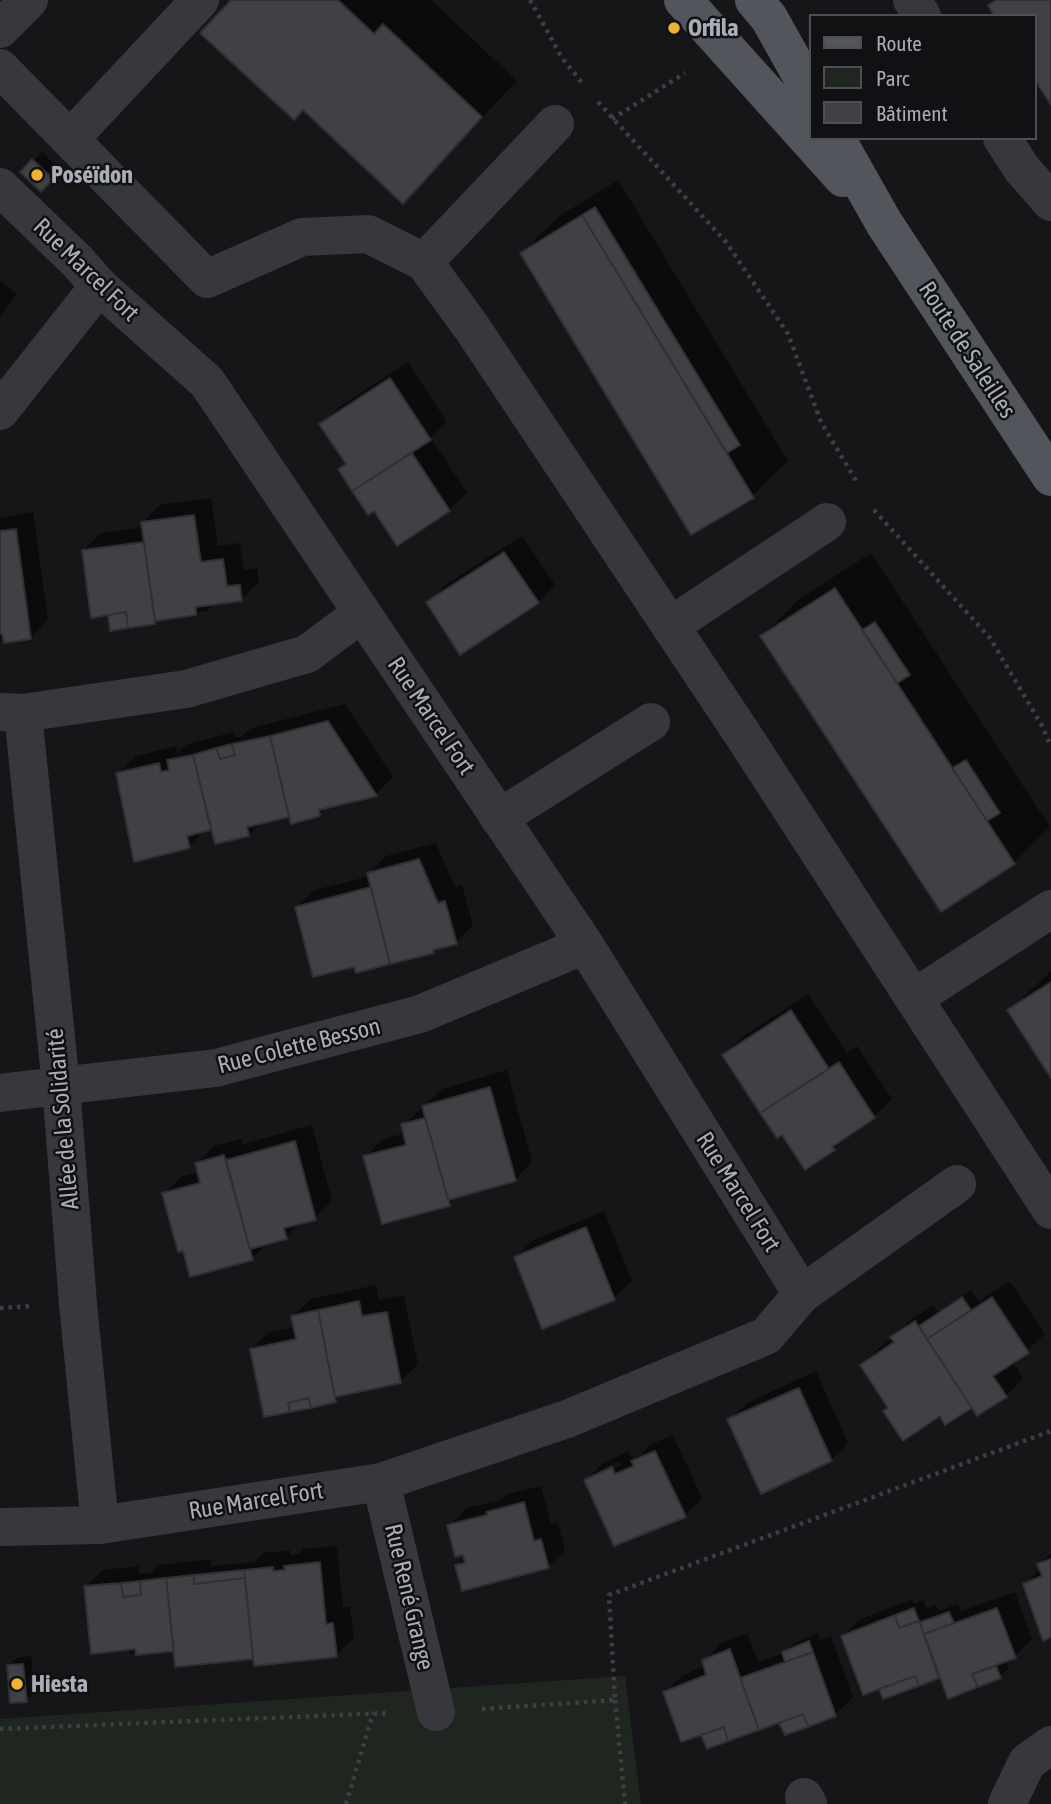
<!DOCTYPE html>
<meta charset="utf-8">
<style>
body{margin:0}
#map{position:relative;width:1051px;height:1804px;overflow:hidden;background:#161618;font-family:"Asap Condensed",sans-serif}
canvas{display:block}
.legend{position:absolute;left:809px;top:14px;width:228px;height:126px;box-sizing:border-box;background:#111113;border:2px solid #4d4f55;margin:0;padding:9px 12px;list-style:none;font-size:21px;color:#a8adb8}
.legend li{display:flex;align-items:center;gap:14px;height:35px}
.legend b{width:35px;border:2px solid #4d4f55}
</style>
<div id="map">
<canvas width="1051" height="1804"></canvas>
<ul class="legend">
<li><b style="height:9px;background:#53555c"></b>Route</li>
<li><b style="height:19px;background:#1e261f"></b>Parc</li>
<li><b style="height:19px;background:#404145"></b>Bâtiment</li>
</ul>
</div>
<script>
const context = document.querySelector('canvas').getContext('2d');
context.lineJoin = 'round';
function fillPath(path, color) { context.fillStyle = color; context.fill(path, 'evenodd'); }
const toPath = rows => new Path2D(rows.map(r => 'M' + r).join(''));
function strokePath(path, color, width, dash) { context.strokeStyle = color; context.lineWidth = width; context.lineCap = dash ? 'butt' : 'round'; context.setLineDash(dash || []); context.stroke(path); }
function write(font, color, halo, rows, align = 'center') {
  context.font = font + ' "Asap Condensed",sans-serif'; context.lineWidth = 5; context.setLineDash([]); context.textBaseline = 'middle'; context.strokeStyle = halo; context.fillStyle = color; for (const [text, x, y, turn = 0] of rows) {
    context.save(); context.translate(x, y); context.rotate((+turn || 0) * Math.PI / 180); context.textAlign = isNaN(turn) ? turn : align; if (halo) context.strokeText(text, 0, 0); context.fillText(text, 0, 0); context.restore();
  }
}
fillPath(toPath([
 [625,1676,641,1804,0,1804,0,1719]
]), '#1e261f');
fillPath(toPath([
 [233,0,431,0,517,81,402,201,303,109],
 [42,152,60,169,41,189,23,172],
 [618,180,788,461,752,496,522,253,558,217],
 [0,281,17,294,0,317],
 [408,362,447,422,431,438,467,493,449,510,397,544,374,508,368,512,340,469,347,462,322,424,339,407],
 [211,498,218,546,240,543,244,570,257,568,259,582,242,599,215,603,207,611,159,618,154,623,110,616,84,550,101,533,144,527,143,522,160,505],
 [33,512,48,620,30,638,6,639,0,642,0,518],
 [522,536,555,585,538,602,428,603,445,585],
 [871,553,1050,827,1014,863,762,636,798,600],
 [345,704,393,777,376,794,328,806,319,815,290,815,262,822,249,835,212,828,206,829,189,846,118,773,136,756,176,746,177,753,187,744,234,732,235,738,242,736,251,728],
 [436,843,455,887,462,885,473,925,456,943,438,947,433,952,356,965,297,907,314,890,370,876,369,873,386,856],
 [1051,971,1051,1074,1009,1011],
 [808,994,847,1053,857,1046,892,1099,874,1117,850,1133,834,1149,724,1055,741,1038],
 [507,1070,532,1162,515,1180,458,1195,449,1204,365,1157,382,1140,405,1133,403,1125,442,1089],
 [312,1125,332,1201,315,1218,301,1222,286,1237,269,1242,252,1258,164,1194,181,1177,199,1172,197,1163,214,1146,242,1139,243,1144],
 [604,1211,632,1281,614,1298,516,1257,533,1240],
 [1010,1281,1045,1334,1027,1351,1012,1361,1023,1378,1006,1396,978,1414,973,1406,940,1414,889,1407,862,1365,879,1348,893,1338,910,1320,933,1305,938,1312,971,1290,979,1301],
 [376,1285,379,1300,404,1295,418,1364,400,1382,342,1394,335,1401,251,1349,269,1332,295,1327,293,1316,311,1299],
 [816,1371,848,1443,831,1460,729,1420,747,1403],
 [673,1435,702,1498,685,1516,586,1480,603,1463,629,1451,632,1458,641,1455,651,1444],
 [619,1462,621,1465,604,1472,604,1468],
 [541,1486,551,1524,558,1523,565,1550,548,1567,457,1565,465,1557,449,1526,466,1508,501,1500,505,1495],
 [337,1546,343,1607,350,1607,354,1638,336,1655,255,1657,177,1665,175,1649,129,1654,132,1648,85,1587,103,1570,138,1566,139,1574,150,1573,159,1565,211,1559,211,1566,255,1562,263,1553,290,1550,290,1555,298,1554,303,1549],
 [1051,1553,1051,1636,1025,1584,1041,1568,1039,1564],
 [1015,1592,1032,1639,1015,1656,1005,1660,1009,1668,1000,1677,940,1675,884,1697,843,1636,860,1619,913,1599,914,1604,923,1600,926,1608,936,1605,939,1611,958,1604,961,1611],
 [747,1633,758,1662,784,1653,793,1644,817,1633,820,1640,831,1636,853,1697,835,1715,782,1723,786,1718,703,1735,665,1693,683,1675,706,1666,704,1661,721,1643],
 [31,1656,35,1692,26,1700,8,1666,17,1658]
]), '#0007');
const building = toPath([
 [231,0,338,0,374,34,383,24,482,117,403,204,303,110,294,120,200,33,231,0],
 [996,0,1051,0,1051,105,1035,80,1035,16,994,16,988,5,996,0],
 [32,159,53,179,41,192,20,172,32,159],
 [595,207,740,445,727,453,582,215,595,207],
 [582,215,754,498,691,535,520,253,582,215],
 [390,378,431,440,352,491,338,469,346,464,319,424,390,378],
 [412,453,450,511,397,546,374,511,368,515,352,491,412,453],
 [194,515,201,562,223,559,227,586,240,585,242,601,196,607,196,615,155,621,141,522,194,515],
 [16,529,31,639,4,643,2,634,0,634,0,531,16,529],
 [144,542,155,624,128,628,126,612,91,618,82,550,144,542],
 [504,552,539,603,460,655,426,602,504,552],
 [835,588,1015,864,941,912,760,636,835,588],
 [126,612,128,628,110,631,108,615,126,612],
 [875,622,910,675,897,683,862,630,875,622],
 [328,721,377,796,319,810,320,816,291,824,270,736,328,721],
 [270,736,289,817,247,827,249,836,215,844,193,755,216,748,220,759,235,755,232,744,270,736],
 [232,744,235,755,220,759,216,748,232,744],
 [193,755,211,830,187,836,190,848,134,862,116,773,159,763,161,772,169,770,167,760,193,755],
 [966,760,1000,813,987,821,952,768,966,760],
 [419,859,438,903,445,901,457,944,433,950,434,953,390,964,367,873,419,859],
 [371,887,390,964,356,973,354,967,313,977,295,907,371,887],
 [1051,982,1051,1078,1007,1010,1051,982],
 [791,1010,829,1069,760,1113,722,1055,791,1010],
 [839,1062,875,1118,832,1147,835,1150,805,1170,782,1135,777,1138,760,1113,839,1062],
 [490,1087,516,1181,448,1200,422,1106,490,1087],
 [425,1118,450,1206,382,1224,363,1156,406,1145,401,1124,425,1118],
 [295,1141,316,1220,284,1228,287,1239,250,1249,226,1160,295,1141],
 [224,1155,253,1260,190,1277,183,1251,178,1252,162,1193,200,1183,195,1163,224,1155],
 [586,1227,615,1300,542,1329,514,1257,586,1227],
 [962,1297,971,1310,927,1339,919,1326,962,1297],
 [992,1297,1029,1353,993,1376,1007,1397,977,1416,927,1339,992,1297],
 [359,1301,362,1316,387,1312,401,1383,335,1397,318,1310,359,1301],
 [318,1310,336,1402,311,1408,309,1398,288,1403,290,1412,264,1417,250,1349,296,1339,291,1316,318,1310],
 [915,1321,972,1408,945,1425,940,1416,903,1441,883,1411,888,1408,860,1365,894,1342,890,1337,915,1321],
 [799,1388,832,1461,761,1494,727,1419,799,1388],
 [309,1398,311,1408,290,1412,288,1403,309,1398],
 [655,1451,686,1517,614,1546,584,1480,612,1467,615,1474,634,1466,631,1461,655,1451],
 [524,1502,534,1541,541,1539,549,1568,462,1591,455,1565,465,1563,463,1555,455,1557,447,1525,487,1515,486,1512,524,1502],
 [1051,1559,1051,1637,1043,1641,1023,1584,1042,1576,1037,1564,1051,1559],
 [320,1562,326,1624,333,1623,337,1657,254,1666,244,1570,273,1567,273,1571,285,1570,284,1566,320,1562],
 [244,1570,245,1578,194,1584,194,1575,244,1570],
 [194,1575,194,1584,245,1578,253,1659,175,1667,166,1578,194,1575],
 [166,1578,174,1651,136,1655,135,1649,91,1654,84,1586,121,1583,123,1597,141,1595,140,1581,166,1578],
 [140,1581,141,1595,123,1597,121,1583,140,1581],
 [914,1608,919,1621,899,1628,895,1615,914,1608],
 [997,1608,1016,1658,972,1674,978,1687,948,1699,924,1634,997,1608],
 [949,1612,954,1623,924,1634,920,1622,949,1612],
 [895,1615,899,1628,919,1621,939,1678,919,1686,915,1676,863,1695,841,1636,895,1615],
 [809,1641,813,1652,785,1662,782,1652,809,1641],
 [730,1649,759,1730,728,1741,724,1727,681,1742,663,1692,706,1675,702,1660,730,1649],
 [813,1652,836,1716,808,1727,803,1714,759,1730,740,1678,813,1652],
 [23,1664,27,1702,10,1703,7,1665,23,1664],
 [996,1666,1001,1678,978,1687,972,1674,996,1666],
 [915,1676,919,1686,883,1699,879,1689,915,1676],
 [803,1714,808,1727,785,1735,779,1723,803,1714],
 [724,1727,728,1741,707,1749,701,1735,724,1727]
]);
fillPath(building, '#404145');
strokePath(building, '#303034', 2);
strokePath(toPath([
 [530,0,562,58,584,85],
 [598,102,726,242,788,334,821,422,858,484],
 [612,119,685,73],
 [874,510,990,638,1041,724,1051,746],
 [0,1308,31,1306],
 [615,1700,625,1804],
 [482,1709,615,1700,609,1595,1051,1431],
 [0,1729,389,1713],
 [346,1804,373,1713]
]), '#3d3f44', 4.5, [3.5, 5]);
strokePath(toPath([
 [912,0,922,16],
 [0,29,29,0],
 [0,68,207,279,302,237,368,234,424,262,472,328,743,735,1051,1210],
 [1002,138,1022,169,1051,202],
 [70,139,200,0],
 [0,187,77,261,99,286,207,382,585,945,802,1294],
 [424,262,555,124],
 [0,411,99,286],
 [670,626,827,522],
 [0,712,23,713,186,689,307,654,362,613],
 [23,713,61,1086,78,1304,100,1525],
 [499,818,651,722],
 [914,998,1051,909],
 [0,1093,216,1068,420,1014,585,945],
 [381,1482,436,1712],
 [0,1527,100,1525,381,1482,567,1419,766,1336,802,1294,957,1184],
 [804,1797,808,1804],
 [1007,1804,1027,1762,1051,1745]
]), '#37383d', 38);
strokePath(toPath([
 [683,0,843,178],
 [754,0,769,18,811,93],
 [836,138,884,223,1051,477]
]), '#53555c', 38);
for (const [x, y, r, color] of [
 [674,28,7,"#f2b134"],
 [37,175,7,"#f2b134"],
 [17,1684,7,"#f2b134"]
]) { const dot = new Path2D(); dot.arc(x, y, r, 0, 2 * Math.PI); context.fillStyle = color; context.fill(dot); strokePath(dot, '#111113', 2.5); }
write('bold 24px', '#a8adb8', '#111113', [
 ["Orfila",688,28],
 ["Poséïdon",51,175],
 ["Hiesta",31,1684]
], 'left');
write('24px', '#a8adb8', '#111113', [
 ["Rue Marcel Fort",86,270,44],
 ["Route de Saleilles",967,350,57],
 ["Rue Marcel Fort",431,716,56],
 ["Rue Colette Besson",299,1046,-14],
 ["Allée de la Solidarité",63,1119,-95],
 ["Rue Marcel Fort",738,1192,58],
 ["Rue Marcel Fort",256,1501,-9],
 ["Rue René Grange",409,1597,77]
]);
</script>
